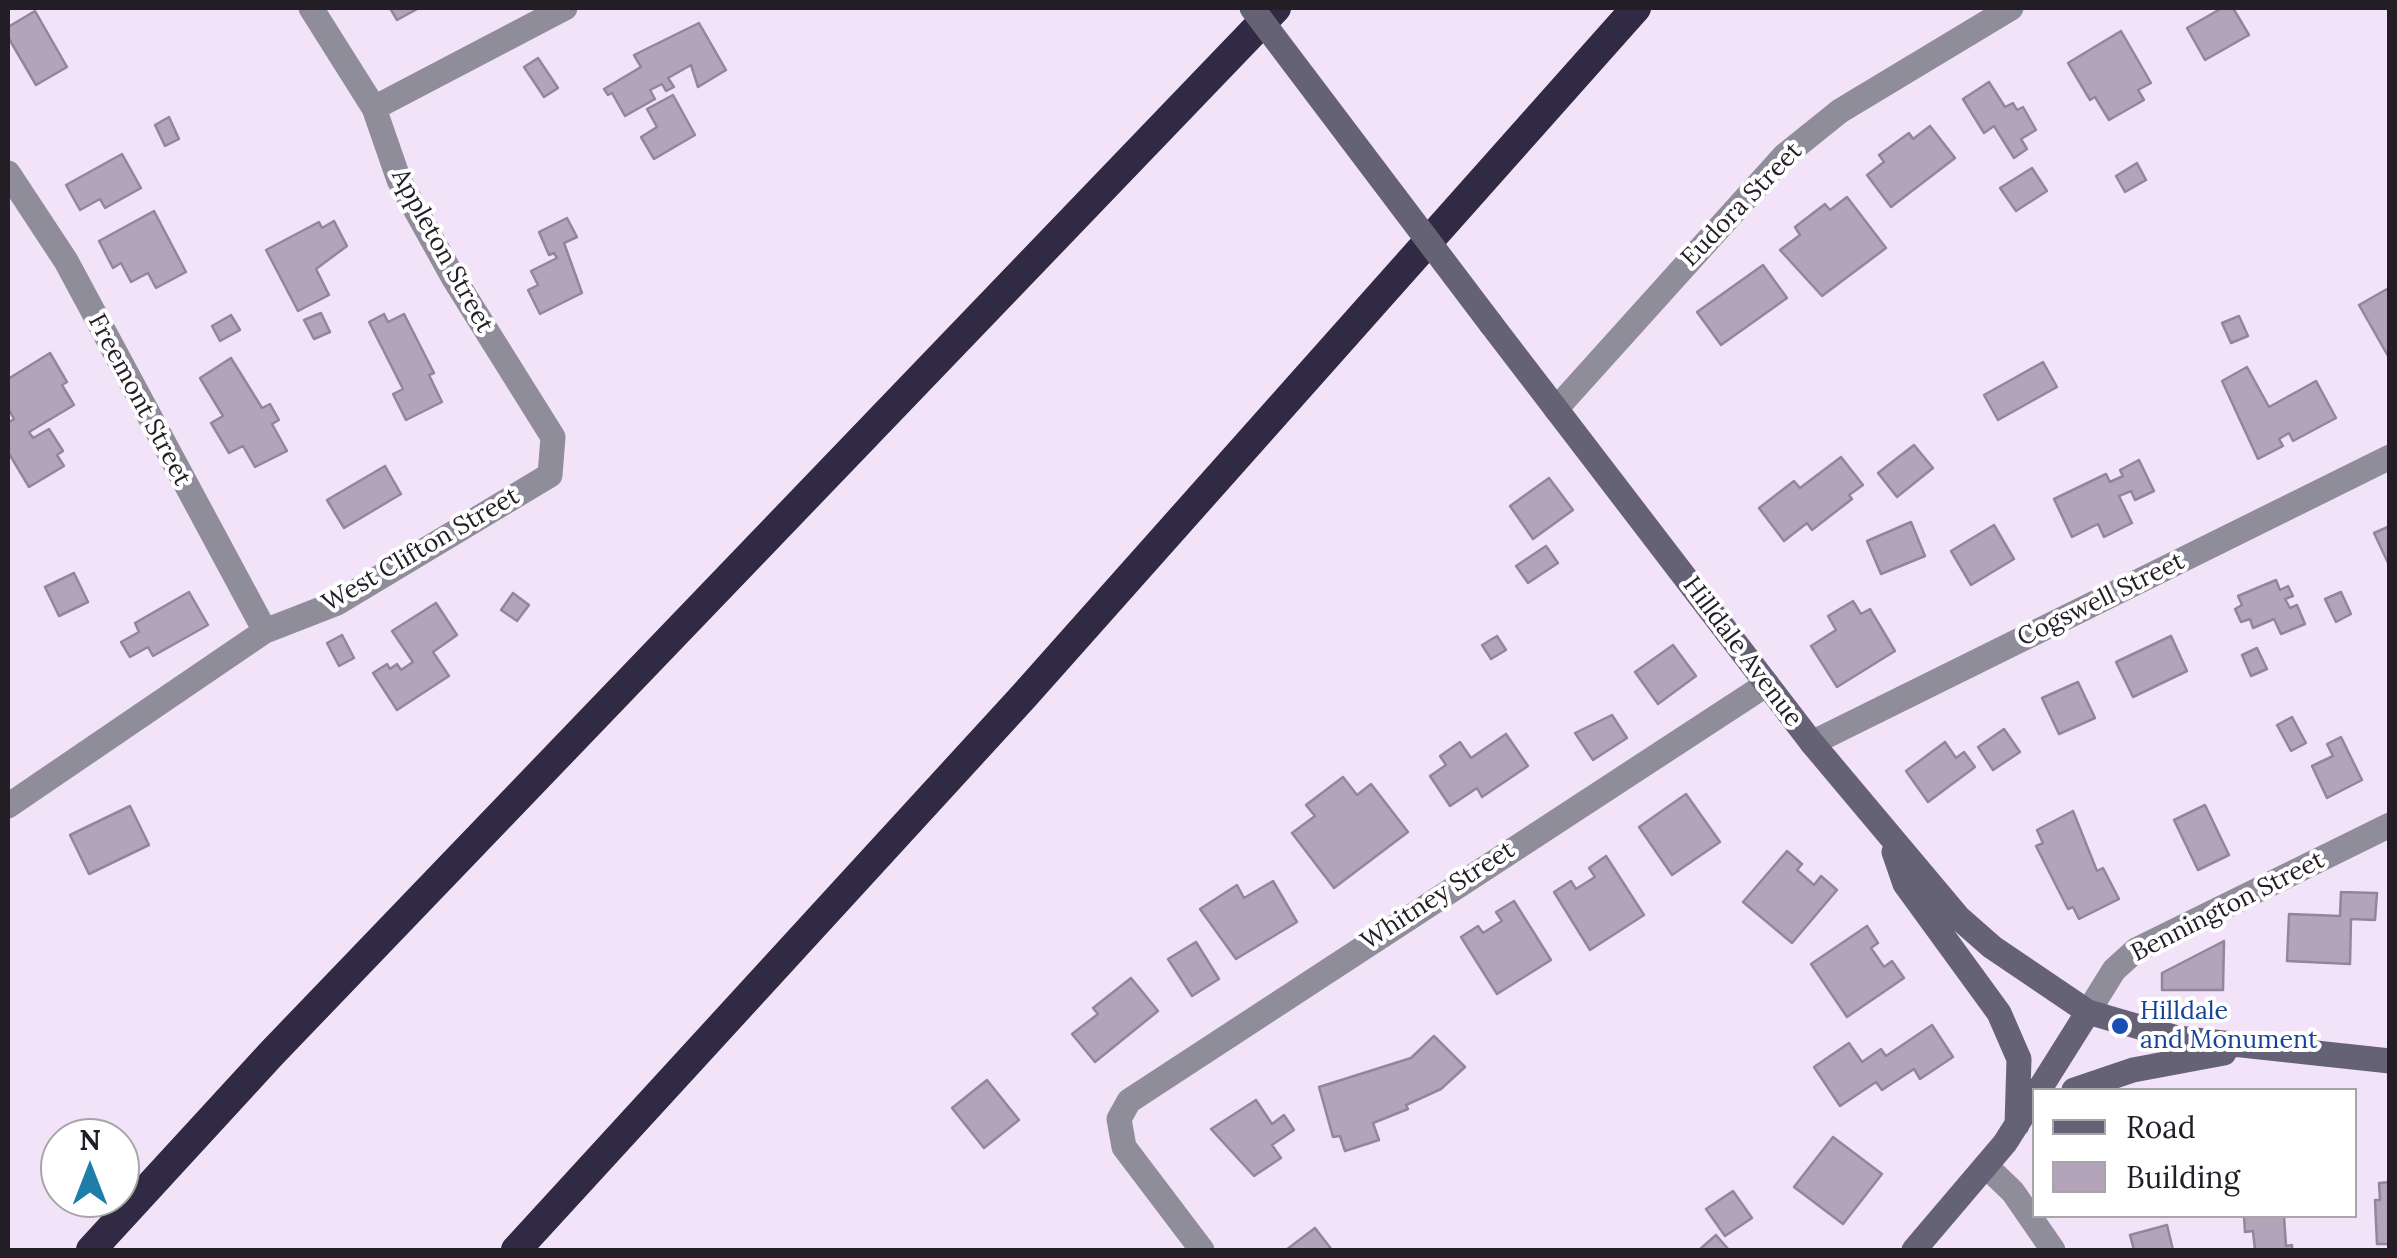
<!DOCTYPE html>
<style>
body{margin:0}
#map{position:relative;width:2397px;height:1258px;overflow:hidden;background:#f3e3f9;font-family:Lora,serif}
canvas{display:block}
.frame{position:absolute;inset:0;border:10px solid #231e26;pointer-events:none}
.legend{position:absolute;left:2032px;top:1088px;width:325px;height:130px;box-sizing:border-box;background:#fff;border:2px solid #a7a5a8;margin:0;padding:12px 18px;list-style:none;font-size:30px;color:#231e26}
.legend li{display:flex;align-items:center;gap:20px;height:50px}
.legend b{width:50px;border:2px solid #a7a5a8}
.north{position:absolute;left:40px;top:1118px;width:100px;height:100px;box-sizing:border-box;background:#fff;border:2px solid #a7a5a8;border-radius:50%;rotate:0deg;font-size:28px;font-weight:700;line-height:40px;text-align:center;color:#231e26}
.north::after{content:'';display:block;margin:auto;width:35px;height:45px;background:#1e7eaa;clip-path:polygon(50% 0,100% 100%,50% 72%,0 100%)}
</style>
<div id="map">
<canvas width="2397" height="1258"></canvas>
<div class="frame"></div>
<ul class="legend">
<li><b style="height:12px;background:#656275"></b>Road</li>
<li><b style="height:28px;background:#b4a4b9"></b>Building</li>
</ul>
<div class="north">N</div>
</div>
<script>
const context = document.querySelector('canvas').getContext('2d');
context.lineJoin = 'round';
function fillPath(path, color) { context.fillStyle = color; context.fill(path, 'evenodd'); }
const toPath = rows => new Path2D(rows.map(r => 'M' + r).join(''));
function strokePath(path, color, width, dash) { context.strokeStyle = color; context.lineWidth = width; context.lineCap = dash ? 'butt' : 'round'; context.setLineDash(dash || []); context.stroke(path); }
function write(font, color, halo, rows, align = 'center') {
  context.font = font + ' Lora,serif'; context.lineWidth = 8; context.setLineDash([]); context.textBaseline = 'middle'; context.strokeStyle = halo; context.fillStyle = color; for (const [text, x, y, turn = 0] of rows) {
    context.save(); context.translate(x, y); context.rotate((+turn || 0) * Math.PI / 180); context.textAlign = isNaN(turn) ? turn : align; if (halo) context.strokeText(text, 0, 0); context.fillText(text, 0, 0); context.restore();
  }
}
const building = toPath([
 [390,8,419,8,397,20,390,8],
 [2222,8,2233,8,2249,35,2205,60,2187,28,2222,8],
 [35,11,67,67,36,85,8,37,8,27,35,11],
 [699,23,726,70,698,87,691,65,668,78,674,87,666,91,662,84,650,90,655,99,625,116,612,93,608,95,604,89,641,67,634,55,699,23],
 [2121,31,2151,83,2138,90,2144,100,2109,120,2095,97,2090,100,2068,63,2121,31],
 [538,58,558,88,544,97,524,67,538,58],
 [1989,82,2005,107,2013,103,2017,110,2023,107,2036,130,2021,139,2027,149,2014,158,1994,126,1984,133,1963,99,1989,82],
 [673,95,695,135,654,159,641,137,657,127,647,109,673,95],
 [169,117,179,139,165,146,155,125,169,117],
 [1930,126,1955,158,1891,207,1867,175,1884,162,1879,155,1909,133,1913,139,1930,126],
 [122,154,141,188,105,208,100,199,80,210,66,185,122,154],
 [2137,163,2146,180,2125,192,2116,176,2137,163],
 [2032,168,2047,191,2016,211,2000,188,2032,168],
 [1847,197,1886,248,1822,296,1780,250,1800,235,1795,227,1825,204,1830,210,1847,197],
 [154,211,186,272,156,288,148,273,131,282,121,263,113,268,99,241,154,211],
 [567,218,577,237,564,243,582,293,540,314,528,290,538,285,531,271,557,258,554,253,549,255,539,232,567,218],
 [334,221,347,246,316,269,329,295,298,311,266,250,319,222,322,228,334,221],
 [1763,265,1787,298,1721,345,1697,312,1763,265],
 [2387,289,2390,294,2388,356,2359,305,2387,289],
 [321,313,330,332,314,339,304,320,321,313],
 [384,314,388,322,404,314,434,373,429,375,442,402,406,420,393,394,403,389,369,322,384,314],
 [231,315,240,330,220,341,212,326,231,315],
 [2239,316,2248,336,2231,343,2222,323,2239,316],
 [50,353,67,382,62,385,74,405,29,432,33,438,49,429,63,451,57,455,64,466,29,487,8,452,8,423,14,419,8,408,8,379,50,353],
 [231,358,262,408,270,404,279,420,272,424,287,451,255,467,243,446,229,453,211,423,223,416,200,378,231,358],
 [2043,362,2057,387,1998,420,1984,395,2043,362],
 [2247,367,2269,407,2316,381,2336,418,2293,441,2289,433,2279,439,2283,446,2258,459,2222,381,2247,367],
 [1914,445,1933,468,1897,497,1878,473,1914,445],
 [1841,457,1863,485,1849,495,1852,499,1812,530,1807,523,1784,541,1759,508,1794,481,1800,488,1841,457],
 [2139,460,2154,491,2135,500,2131,491,2119,496,2132,523,2104,537,2098,524,2072,537,2054,499,2106,474,2110,482,2123,476,2120,470,2139,460],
 [385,466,401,494,344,528,327,500,385,466],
 [1549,478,1573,510,1533,539,1510,506,1549,478],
 [1911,522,1925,556,1881,574,1867,541,1911,522],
 [1994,525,2014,559,1971,585,1951,551,1994,525],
 [2390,526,2390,567,2374,533,2390,526],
 [1546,546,1558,563,1528,583,1516,566,1546,546],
 [74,573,88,602,59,616,45,587,74,573],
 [2276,580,2280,590,2288,586,2293,596,2285,599,2290,608,2297,605,2305,624,2281,634,2274,619,2253,628,2250,619,2241,622,2235,609,2242,605,2238,596,2276,580],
 [189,592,208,625,153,656,148,647,130,657,121,642,139,632,135,623,189,592],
 [2341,592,2351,614,2336,622,2325,599,2341,592],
 [513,593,529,605,517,621,501,610,513,593],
 [1853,601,1861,614,1870,609,1895,651,1837,687,1811,646,1836,630,1828,616,1853,601],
 [436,603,457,635,433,652,449,676,397,710,373,673,387,664,390,669,397,664,401,670,413,662,392,631,436,603],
 [342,635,354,658,339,666,327,643,342,635],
 [1497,636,1506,650,1491,659,1482,645,1497,636],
 [2171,636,2187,671,2133,697,2116,662,2171,636],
 [1673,645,1696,676,1658,704,1635,672,1673,645],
 [2257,648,2267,669,2251,676,2242,655,2257,648],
 [2078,682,2095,718,2059,734,2042,698,2078,682],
 [1612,715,1627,738,1593,760,1575,733,1612,715],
 [2292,717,2306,743,2291,751,2277,725,2292,717],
 [2004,729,2020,752,1993,770,1978,747,2004,729],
 [1506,734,1528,766,1482,797,1477,788,1450,806,1430,776,1446,765,1440,756,1460,742,1471,758,1506,734],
 [2341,737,2362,780,2327,798,2312,766,2333,756,2327,744,2341,737],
 [1945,742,1956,758,1964,752,1975,767,1928,802,1906,771,1945,742],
 [1343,777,1357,795,1371,784,1408,832,1334,888,1292,833,1315,816,1306,805,1343,777],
 [1686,794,1720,842,1672,875,1639,827,1686,794],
 [2205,805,2229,855,2198,870,2174,820,2205,805],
 [130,806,149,845,89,874,70,835,130,806],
 [2073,811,2097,871,2103,868,2119,899,2079,919,2073,907,2068,909,2036,846,2043,843,2037,830,2073,811],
 [1787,851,1802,864,1797,870,1814,885,1821,876,1837,890,1792,943,1743,902,1787,851],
 [1606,856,1644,915,1590,950,1554,892,1571,881,1576,889,1595,877,1589,868,1606,856],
 [1273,881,1297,922,1236,959,1200,909,1237,885,1244,898,1273,881],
 [2341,892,2377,893,2375,920,2351,919,2350,964,2287,961,2289,914,2340,916,2341,892],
 [1514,901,1551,960,1497,994,1461,937,1478,926,1483,933,1502,921,1496,912,1514,901],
 [1867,926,1878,943,1871,948,1884,967,1892,961,1904,978,1847,1017,1811,964,1867,926],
 [2224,941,2223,990,2162,990,2162,973,2224,941],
 [1196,942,1219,979,1192,996,1168,959,1196,942],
 [1131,978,1158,1011,1095,1062,1072,1034,1098,1014,1093,1008,1131,978],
 [1932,1025,1953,1057,1920,1079,1914,1069,1882,1090,1876,1082,1840,1106,1814,1067,1849,1043,1862,1062,1881,1049,1886,1056,1932,1025],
 [1434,1036,1465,1067,1441,1089,1406,1105,1408,1109,1373,1123,1379,1140,1345,1151,1340,1136,1333,1137,1319,1087,1411,1058,1434,1036],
 [987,1080,1019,1120,984,1148,952,1108,987,1080],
 [1256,1100,1272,1124,1284,1115,1294,1130,1272,1145,1281,1158,1254,1176,1211,1129,1256,1100],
 [1833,1137,1882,1174,1843,1224,1794,1187,1833,1137],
 [2390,1182,2390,1244,2377,1244,2375,1200,2380,1200,2379,1183,2390,1182],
 [1733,1191,1752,1218,1725,1236,1706,1209,1733,1191],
 [2244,1216,2284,1216,2286,1246,2292,1245,2292,1250,2255,1250,2253,1231,2245,1232,2244,1216],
 [2167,1225,2173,1250,2134,1250,2130,1235,2167,1225],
 [1315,1228,1332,1250,1286,1250,1315,1228],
 [1716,1235,1729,1250,1699,1250,1716,1235]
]);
fillPath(building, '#b4a4b9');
strokePath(building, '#94869a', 2.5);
strokePath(toPath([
 [374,108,565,8],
 [8,173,66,261,265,631],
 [1556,409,1784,156,1840,111,2011,8],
 [1812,743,2390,457],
 [8,806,265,631,337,603,550,475,553,437,453,277,399,180,374,108,311,8],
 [2088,1012,2114,970,2136,950,2390,825],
 [1986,1166,2013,1192,2053,1250],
 [1202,1250,1124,1147,1119,1119,1129,1101,1767,684]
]), '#908d9b', 25);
strokePath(toPath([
 [1491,324,1812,743,1959,918,1992,947,2088,1012,2177,1038,2390,1061],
 [1894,852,1905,884,1999,1013,2019,1059,2017,1125],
 [2039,1090,2088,1012],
 [2074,1090,2133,1070,2224,1053],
 [1914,1250,2005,1143,2026,1110]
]), '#656275', 25);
strokePath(toPath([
 [91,1250,272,1053,1276,8],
 [516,1250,1023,697,1636,8]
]), '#302a44', 30);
strokePath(toPath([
 [1252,8,1491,324]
]), '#656275', 25);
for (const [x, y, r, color] of [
 [2120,1026,10,"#1a4fb4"]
]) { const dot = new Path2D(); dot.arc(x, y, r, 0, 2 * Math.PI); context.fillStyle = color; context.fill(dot); strokePath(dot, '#fff', 4); }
write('25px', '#231e26', '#fff', [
 ["Eudora Street",1742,205,-46],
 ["Appleton Street",442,251,61],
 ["Freemont Street",139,400,62],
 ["West Clifton Street",421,550,-30],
 ["Cogswell Street",2101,600,-26],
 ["Hilldale Avenue",1742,652,53],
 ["Whitney Street",1438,896,-33],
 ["Bennington Street",2228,907,-27]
]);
write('25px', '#164399', '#fff', [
 ["Hilldale",2140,1012],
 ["and Monument",2140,1041]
], 'left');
</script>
